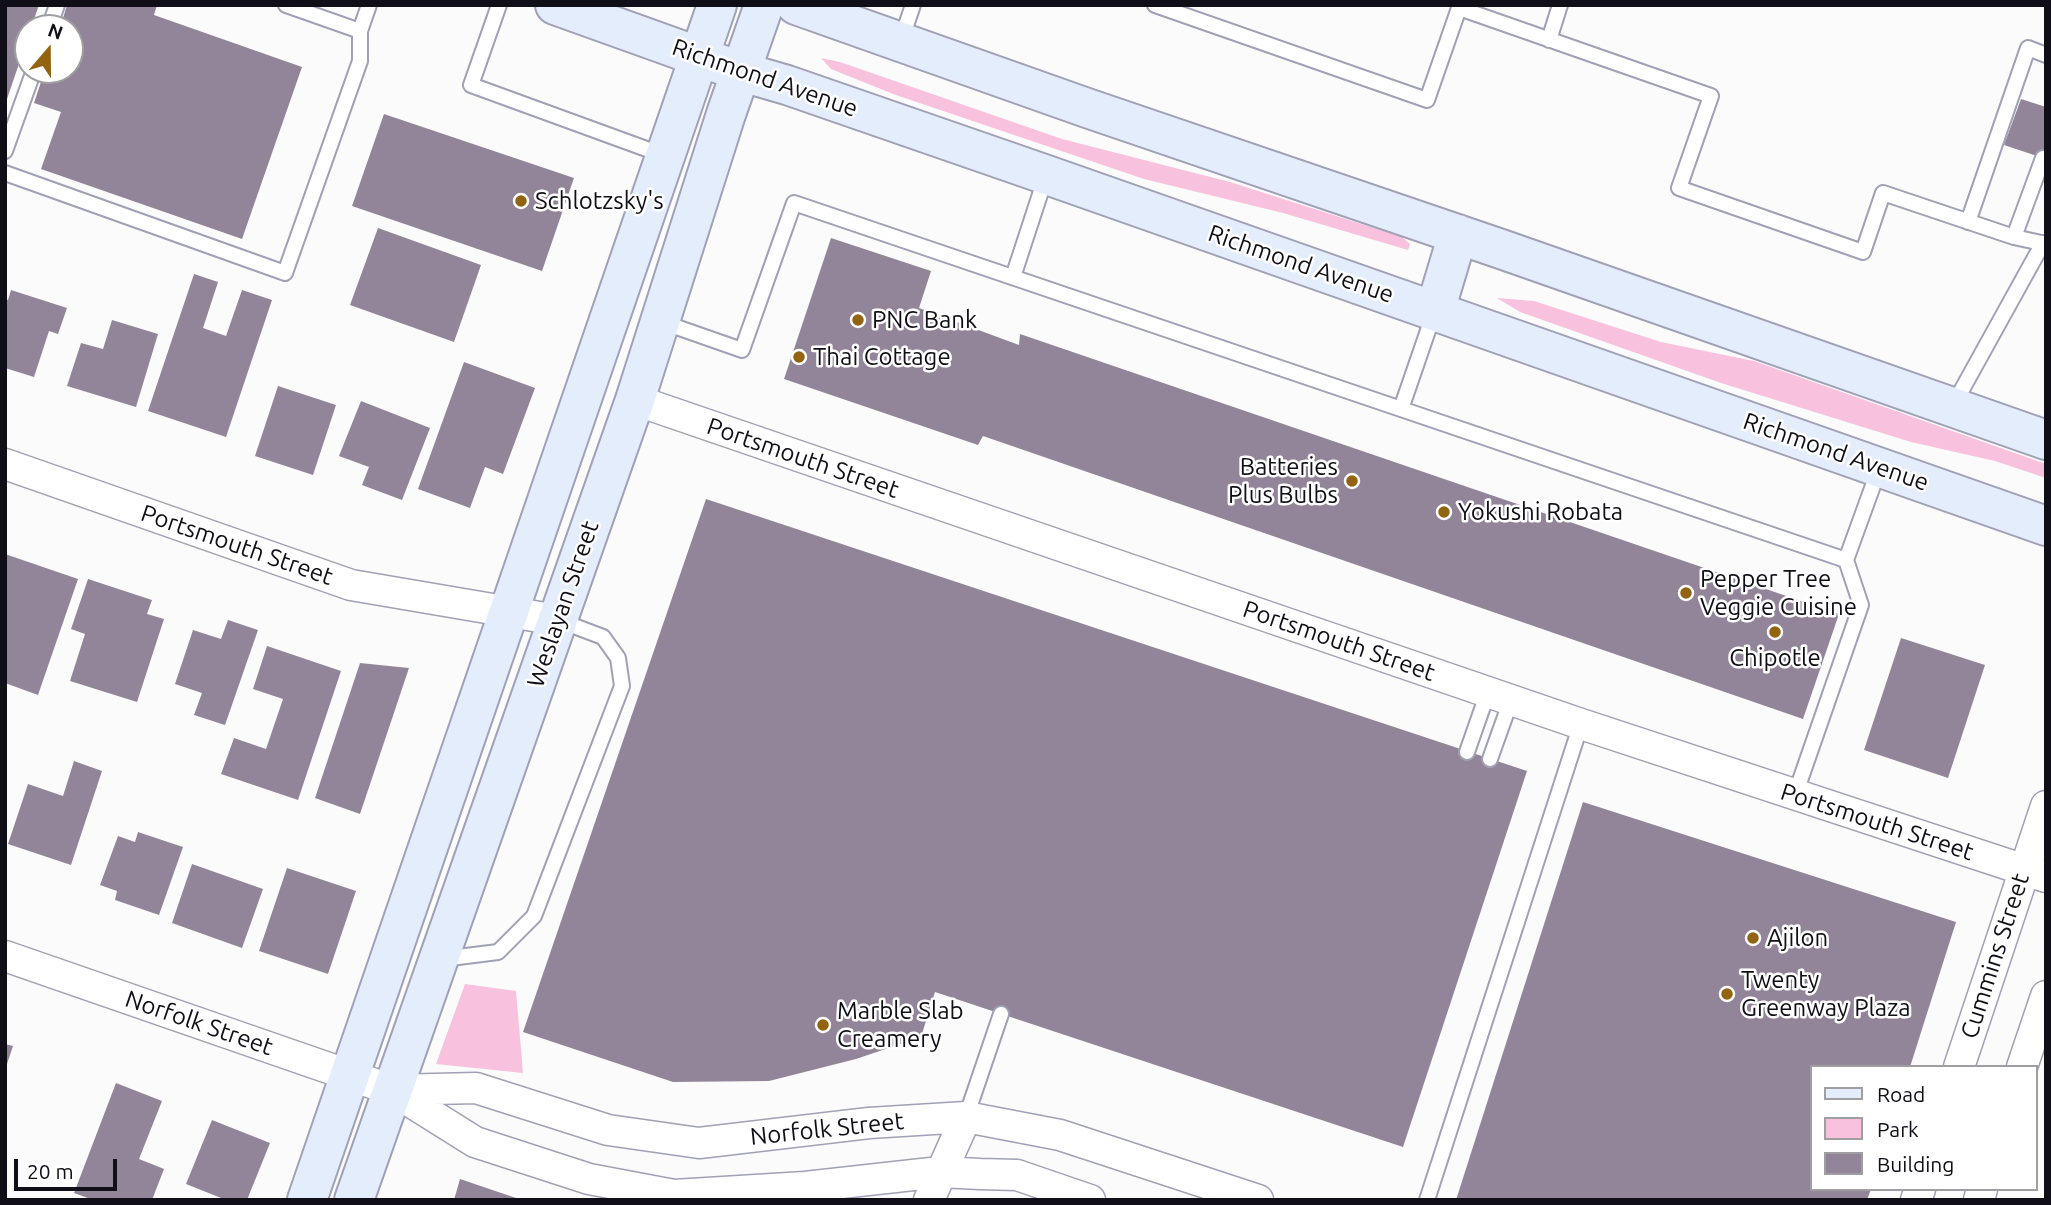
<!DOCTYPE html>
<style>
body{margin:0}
#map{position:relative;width:2051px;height:1205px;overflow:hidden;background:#fbfbfb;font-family:Ubuntu,sans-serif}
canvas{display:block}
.frame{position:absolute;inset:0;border:7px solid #100f17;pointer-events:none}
.legend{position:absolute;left:1810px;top:1065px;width:228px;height:126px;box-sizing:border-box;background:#fff;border:2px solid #9f9fa2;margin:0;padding:9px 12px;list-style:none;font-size:21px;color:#100f17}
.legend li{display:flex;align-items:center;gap:14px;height:35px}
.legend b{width:35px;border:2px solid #9f9fa2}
.north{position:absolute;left:14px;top:14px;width:70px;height:70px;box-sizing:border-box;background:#fff;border:2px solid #9f9fa2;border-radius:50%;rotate:20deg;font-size:19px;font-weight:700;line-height:28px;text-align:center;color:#100f17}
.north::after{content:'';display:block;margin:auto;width:24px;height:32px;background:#926311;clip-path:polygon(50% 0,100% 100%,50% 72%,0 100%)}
.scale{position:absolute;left:14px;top:1159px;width:103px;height:32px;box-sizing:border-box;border:4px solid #100f17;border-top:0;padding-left:9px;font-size:21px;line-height:24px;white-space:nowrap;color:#100f17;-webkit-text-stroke:5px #fff;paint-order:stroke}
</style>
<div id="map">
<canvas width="2051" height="1205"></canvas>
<div class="frame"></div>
<ul class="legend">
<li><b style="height:9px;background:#e3edfb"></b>Road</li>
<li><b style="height:19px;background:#f8c1dd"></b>Park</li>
<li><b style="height:19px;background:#938599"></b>Building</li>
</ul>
<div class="north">N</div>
<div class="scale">20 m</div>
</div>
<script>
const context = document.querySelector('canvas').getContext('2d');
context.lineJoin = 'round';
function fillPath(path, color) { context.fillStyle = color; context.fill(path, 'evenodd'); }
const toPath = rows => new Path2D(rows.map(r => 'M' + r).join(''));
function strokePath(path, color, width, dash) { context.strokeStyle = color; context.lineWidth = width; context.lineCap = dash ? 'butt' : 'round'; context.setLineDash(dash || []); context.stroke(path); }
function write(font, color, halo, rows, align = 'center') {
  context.font = font + ' Ubuntu,sans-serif'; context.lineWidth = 5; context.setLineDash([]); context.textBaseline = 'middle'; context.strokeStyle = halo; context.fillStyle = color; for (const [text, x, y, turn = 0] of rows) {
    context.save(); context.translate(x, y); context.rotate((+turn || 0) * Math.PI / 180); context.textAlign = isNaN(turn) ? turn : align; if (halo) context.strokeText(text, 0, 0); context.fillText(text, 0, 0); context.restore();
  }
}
fillPath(toPath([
 [821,58,840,62,1062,139,1230,182,1402,237,1410,244,1408,250,1283,213,1144,179,893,94,831,69],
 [1497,298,1534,301,1661,342,1754,361,2046,464,2046,478,1995,461,1911,442,1721,383,1520,312],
 [465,984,516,991,523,1073,436,1064]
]), '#f8c1dd');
fillPath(toPath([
 [5,5,39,5,31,28,28,28,28,37,6,102],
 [67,5,157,5,154,15,302,67,242,239,41,169,61,112,34,103,45,70,70,70,70,28,60,28],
 [2021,99,2046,107,2046,159,2004,145],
 [384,114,574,178,542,271,352,206],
 [378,228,481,265,454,342,350,305],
 [831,238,931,271,919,308,1019,345,1020,334,1839,614,1803,719,983,436,978,445,784,379],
 [194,274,218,282,203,328,226,336,242,290,272,300,226,437,148,411],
 [11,290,67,308,58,334,49,331,34,377,5,368,5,299,8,300],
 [112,320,158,334,136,407,67,386,81,343,103,349],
 [464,362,535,388,503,474,485,467,470,508,418,489],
 [278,386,336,405,313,475,255,456],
 [361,401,430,428,402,500,362,485,369,467,339,456],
 [706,499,1527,771,1403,1147,935,992,921,1037,856,1059,769,1081,673,1082,523,1032],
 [5,554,78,579,38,695,5,683],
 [88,579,152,600,147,614,164,619,137,702,70,681,85,634,71,629],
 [228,620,258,630,225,725,194,715,202,693,175,684,193,630,221,639],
 [1901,638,1985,665,1948,778,1864,750],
 [267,646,341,671,298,800,221,774,234,738,266,749,283,699,253,689],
 [360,663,409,668,360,814,315,798],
 [74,761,102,771,71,865,8,844,28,784,63,796],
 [1583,802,1956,922,1910,1067,1811,1067,1811,1189,1871,1189,1867,1200,1456,1200],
 [138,832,183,847,159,915,115,900,117,891,100,885,118,836,135,842],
 [192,864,263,889,242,948,172,923],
 [287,868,356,891,328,974,259,951],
 [5,1044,13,1046,6,1067,5,1067],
 [116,1083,162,1101,139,1159,164,1169,152,1200,93,1200,74,1193],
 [212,1120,270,1143,247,1200,226,1200,186,1184],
 [460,1179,519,1199,519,1200,454,1200]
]), '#938599');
const lane = toPath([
 [286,5,360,31],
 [499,5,471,85,663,155],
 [1155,5,1427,100,1459,8,1711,96,1679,188,1863,252,1883,193,2014,237,2046,244],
 [49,28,57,5],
 [901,40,913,5],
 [1549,40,1560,5],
 [5,151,34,70],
 [5,173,285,273,360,61,360,31,369,5],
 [1968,222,2028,48,2046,55],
 [2014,237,2043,158],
 [1013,277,1046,176],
 [662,322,742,350,794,203,1846,560],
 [1954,404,2043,243],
 [1401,409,1434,313],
 [1467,752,1488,692],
 [1490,759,1511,700],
 [1795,795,1861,605,1846,560,1879,469],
 [442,959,498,952,534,916,622,686,618,658,603,637,558,620],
 [966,1117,1001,1014],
 [1427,1200,1581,724]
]);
const street = toPath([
 [635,400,1581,724,2046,877],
 [5,464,351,585,557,620],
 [5,956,392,1090,475,1142,589,1179,674,1195,805,1187,940,1172,980,1174,1017,1175,1090,1200],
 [1959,1067,2046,806],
 [2022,1067,2046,996],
 [392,1090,476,1088,608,1130,699,1143,869,1123,966,1117,1060,1135,1258,1200],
 [929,1200,966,1117],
 [1916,1200,1920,1189],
 [1979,1200,1982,1189]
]);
const secondary = toPath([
 [555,5,742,72,787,85,1047,175,2046,526],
 [796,5,1087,108,1501,249,2046,440],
 [1435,311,1458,234],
 [307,1200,717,5],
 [354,1200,635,400,726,114,764,5]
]);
strokePath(lane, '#a0a0b6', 18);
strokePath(street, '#a0a0b6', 33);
strokePath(secondary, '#a0a0b6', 42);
strokePath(lane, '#fff', 14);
strokePath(street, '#fff', 30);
strokePath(secondary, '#e3edfb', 38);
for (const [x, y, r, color] of [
 [521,201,7,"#926311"],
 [858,320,7,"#926311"],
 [799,357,7,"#926311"],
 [1352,481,7,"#926311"],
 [1444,512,7,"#926311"],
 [1686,593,7,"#926311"],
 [1775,632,7,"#926311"],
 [1753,938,7,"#926311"],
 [1727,994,7,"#926311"],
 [823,1025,7,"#926311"]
]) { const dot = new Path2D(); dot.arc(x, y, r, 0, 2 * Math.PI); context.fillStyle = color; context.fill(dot); strokePath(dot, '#fff', 2.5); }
write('24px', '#100f17', '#fff', [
 ["Richmond Avenue",765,78,19],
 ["Richmond Avenue",1301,264,19],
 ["Richmond Avenue",1836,452,19],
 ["Portsmouth Street",803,458,19],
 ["Portsmouth Street",237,545,19],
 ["Weslayan Street",563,604,-71],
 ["Portsmouth Street",1339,641,19],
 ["Portsmouth Street",1877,822,18],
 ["Cummins Street",1995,956,-72],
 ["Norfolk Street",199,1023,19],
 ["Norfolk Street",827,1129,-6]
]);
write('24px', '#100f17', '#fff', [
 ["Schlotzsky's",535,201],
 ["PNC Bank",872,320],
 ["Thai Cottage",813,357],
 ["Batteries",1338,467,"right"],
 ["Plus Bulbs",1338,495,"right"],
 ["Yokushi Robata",1458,512],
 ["Pepper Tree",1700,579],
 ["Veggie Cuisine",1700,607],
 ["Chipotle",1775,658,"center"],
 ["Ajilon",1767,938],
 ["Twenty",1741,980],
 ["Greenway Plaza",1741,1008],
 ["Marble Slab",837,1011],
 ["Creamery",837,1039]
], 'left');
</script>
